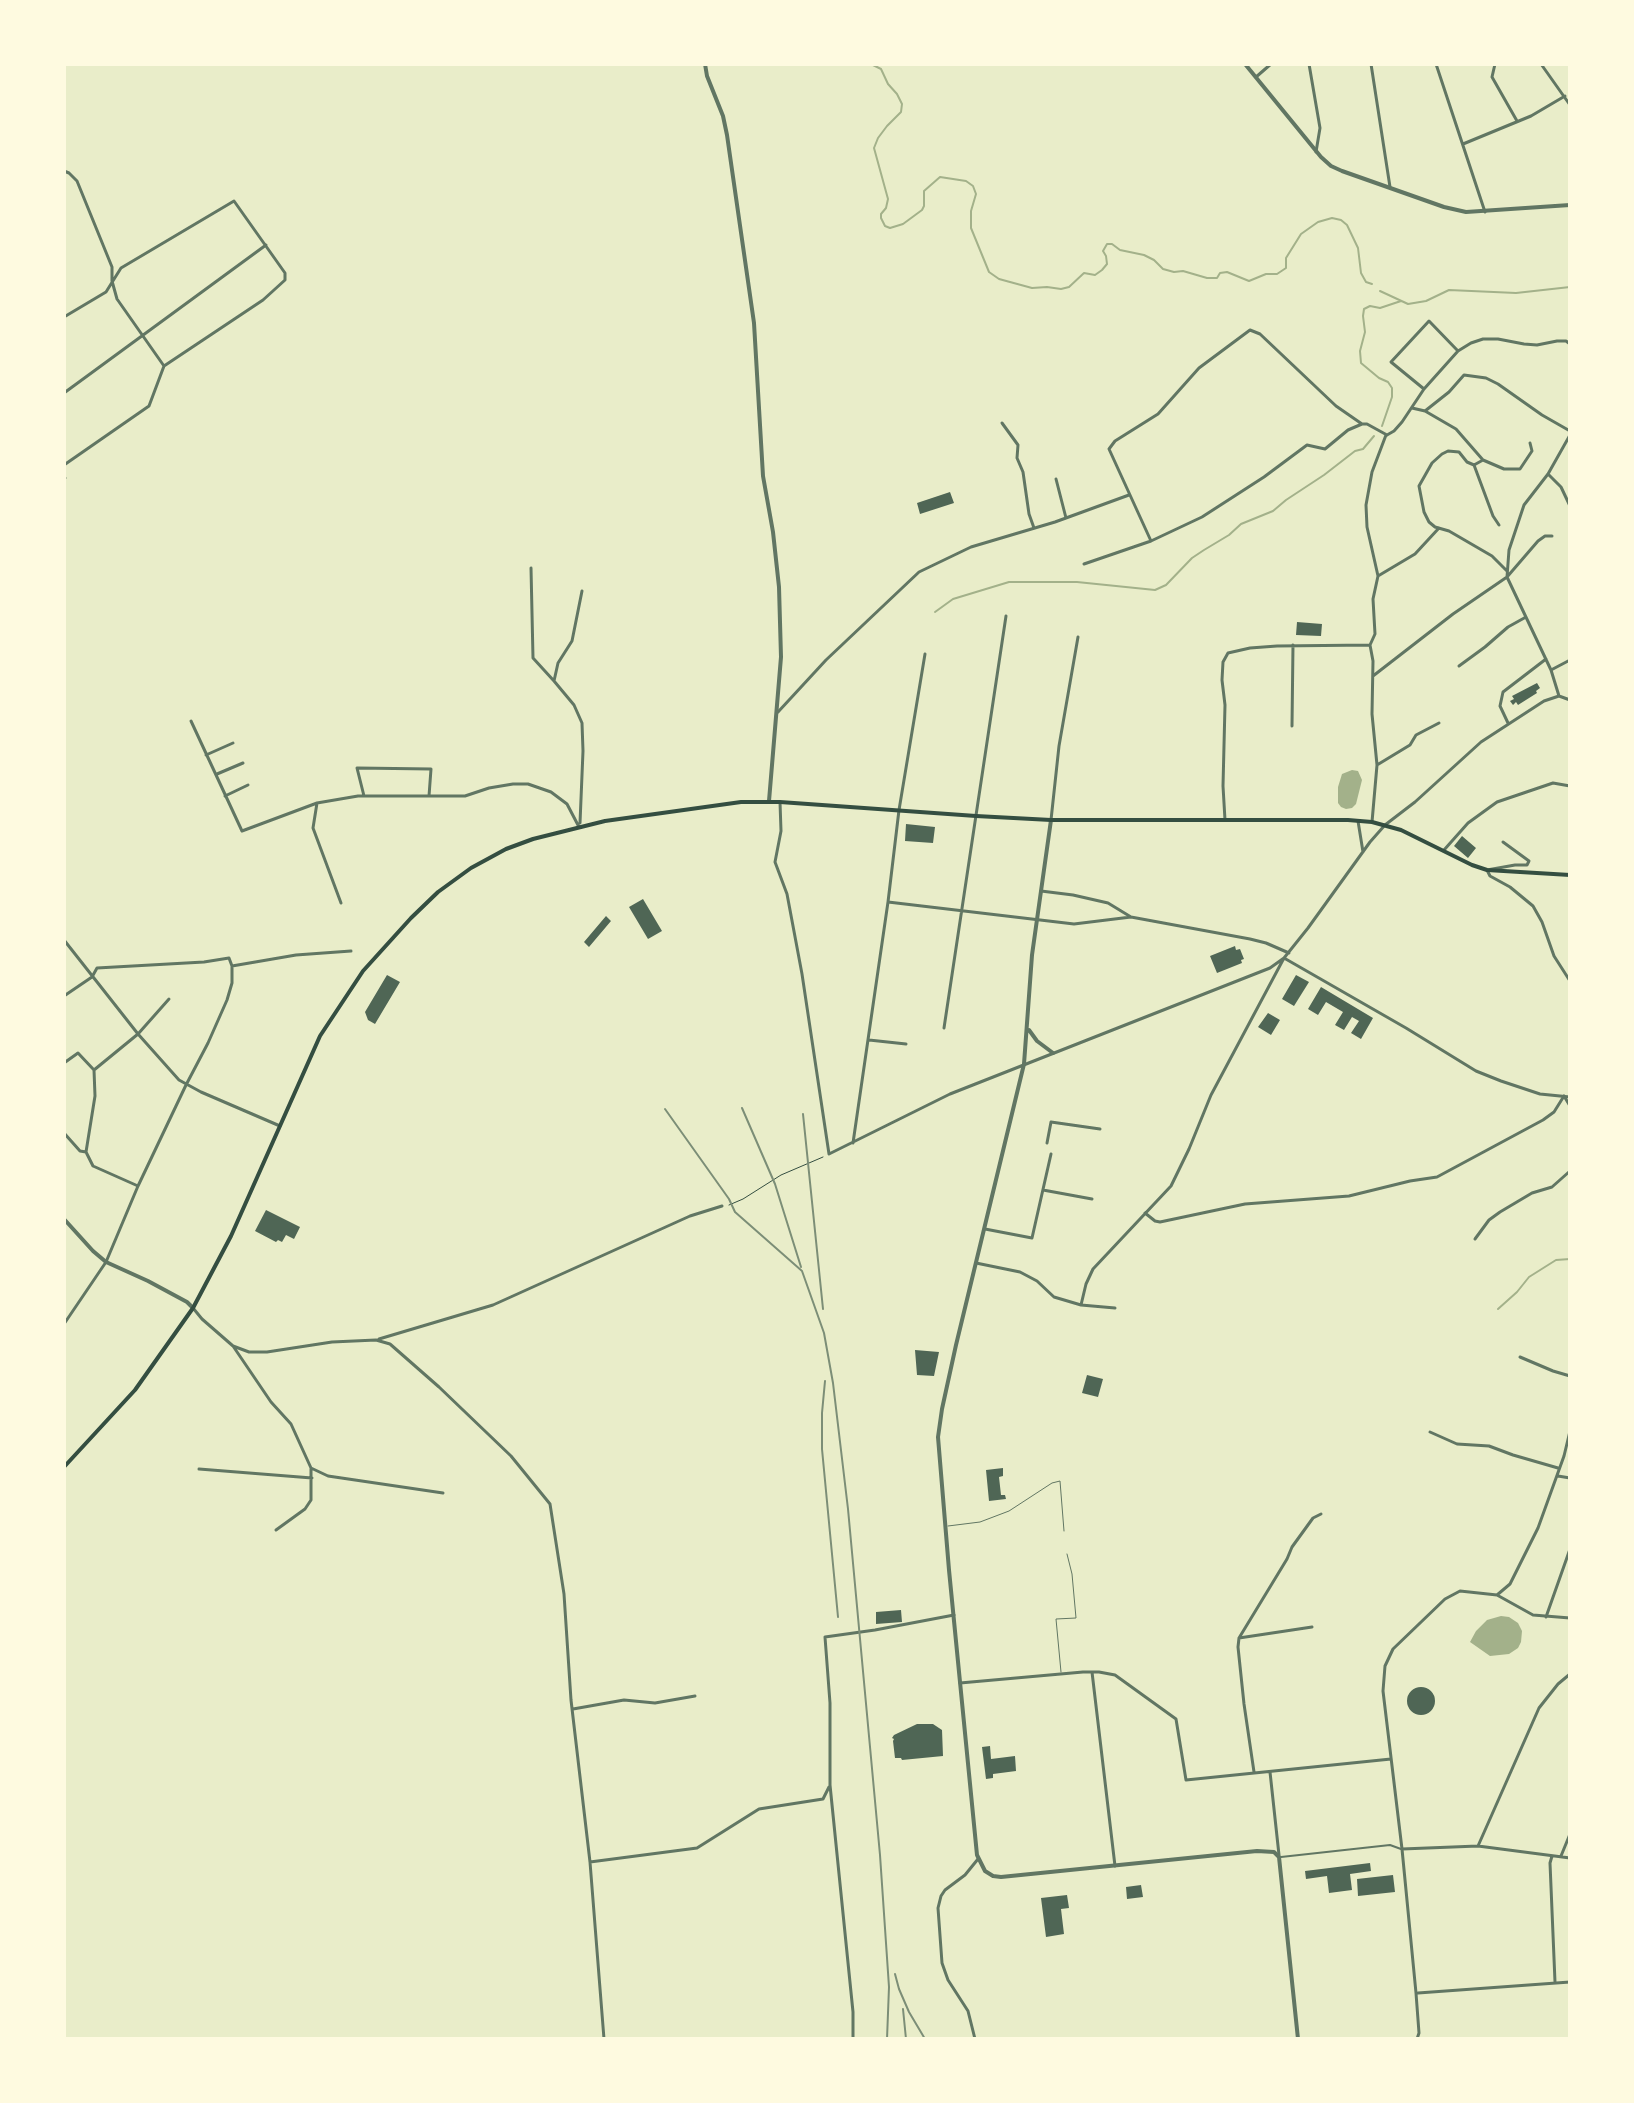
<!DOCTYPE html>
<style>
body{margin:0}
#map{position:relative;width:1634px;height:2103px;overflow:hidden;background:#e9edc9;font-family:Rubik,sans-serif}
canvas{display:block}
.frame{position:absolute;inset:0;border:66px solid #fefae0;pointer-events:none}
</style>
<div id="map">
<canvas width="1634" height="2103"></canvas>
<div class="frame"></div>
</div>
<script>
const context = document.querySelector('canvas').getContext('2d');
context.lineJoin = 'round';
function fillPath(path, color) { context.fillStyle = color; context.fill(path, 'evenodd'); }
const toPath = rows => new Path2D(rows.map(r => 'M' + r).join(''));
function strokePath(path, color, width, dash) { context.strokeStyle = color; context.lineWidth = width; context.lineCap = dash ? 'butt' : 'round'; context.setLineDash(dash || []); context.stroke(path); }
fillPath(toPath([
 [1352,770,1358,771,1362,780,1356,804,1352,808,1346,809,1341,807,1338,803,1338,787,1342,774],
 [1501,1616,1509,1617,1518,1623,1522,1631,1521,1642,1518,1648,1509,1654,1490,1656,1470,1642,1476,1631,1487,1620]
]), '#a3b18a');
strokePath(toPath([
 [871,64,881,69,888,84,897,94,902,104,901,112,887,126,878,138,874,148,888,199,886,208,881,214,881,218,885,226,890,228,903,224,922,210,924,206,924,191,940,177,966,181,973,186,976,194,971,211,971,228,989,272,999,279,1032,288,1047,287,1061,289,1069,287,1084,273,1095,275,1102,270,1107,264,1106,256,1103,251,1107,244,1112,244,1120,250,1144,255,1154,260,1163,269,1174,272,1183,271,1207,278,1217,278,1220,273,1227,272,1249,281,1266,274,1277,274,1286,268,1286,258,1301,234,1318,222,1332,218,1341,220,1347,225,1358,248,1361,273,1366,282,1372,284],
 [1380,291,1408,304,1426,301,1449,290,1516,293,1570,287],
 [1382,426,1392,397,1392,388,1388,382,1379,378,1361,363,1360,351,1365,332,1363,316,1364,309,1370,306,1380,308,1401,301],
 [935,612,953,599,1009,582,1077,582,1155,590,1166,585,1192,558,1204,550,1229,535,1241,524,1273,511,1286,500,1324,475,1355,451,1363,449,1374,436],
 [1498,1309,1517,1292,1529,1277,1556,1260,1570,1259]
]), '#a3b18a', 2);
fillPath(toPath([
 [950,492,954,503,920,514,917,503],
 [1297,622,1322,624,1321,636,1296,635],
 [1537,683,1540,688,1536,691,1537,693,1518,705,1516,702,1513,705,1510,701,1514,699,1512,696],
 [906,824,935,827,933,843,905,841],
 [1462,836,1476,848,1468,858,1454,846],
 [643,899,662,931,648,939,629,907],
 [606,916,611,921,589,947,584,942],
 [1235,946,1236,950,1240,949,1244,959,1241,960,1242,963,1217,973,1210,956],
 [387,975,400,982,375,1024,368,1020,365,1012],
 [1296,975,1309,982,1294,1006,1282,999],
 [1321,987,1373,1018,1361,1039,1351,1033,1359,1021,1352,1017,1344,1030,1335,1025,1343,1012,1326,1002,1318,1015,1308,1009],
 [1268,1013,1280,1020,1271,1035,1258,1027],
 [266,1210,300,1227,294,1239,286,1235,282,1242,278,1240,276,1242,255,1231],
 [915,1350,939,1352,934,1376,917,1375],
 [1087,1375,1103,1379,1098,1397,1082,1393],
 [1003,1468,1003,1476,999,1477,1001,1495,1005,1495,1006,1499,989,1501,986,1470],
 [901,1610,902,1622,876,1624,876,1612],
 '1407 1701a14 14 0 1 1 28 0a14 14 0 1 1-28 0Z',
 [917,1724,933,1724,942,1730,943,1756,902,1760,901,1758,895,1758,893,1741,894,1739,892,1738,894,1735],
 [990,1746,991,1759,1015,1756,1016,1771,993,1774,993,1778,986,1779,982,1747],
 [1370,1863,1371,1871,1350,1874,1352,1890,1329,1893,1327,1876,1306,1879,1305,1871],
 [1393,1875,1395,1892,1358,1896,1357,1879],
 [1141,1885,1143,1897,1127,1899,1126,1887],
 [1067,1895,1069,1908,1061,1909,1064,1934,1046,1937,1041,1898]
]), '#4f6655');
strokePath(toPath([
 [729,1205,743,1199,781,1175,823,1157]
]), '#344e41', 1);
strokePath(toPath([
 [948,1526,980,1522,1009,1511,1052,1483,1060,1481,1064,1531],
 [1061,1672,1056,1619,1076,1618,1072,1574,1067,1554]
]), '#617663', 1);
strokePath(toPath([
 [1281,1857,1390,1845,1401,1849]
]), '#617663', 2);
strokePath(toPath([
 [1309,64,1320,128,1316,152],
 [1371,64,1390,187],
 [1436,64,1485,212],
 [1495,64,1492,77,1517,121],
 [1541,64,1570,105],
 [1256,77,1271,64],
 [1463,144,1531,116,1565,96],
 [64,171,69,173,77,181,112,267,112,281,117,299,164,366],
 [64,317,106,292,121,268,234,201,285,273,285,280,263,300,164,366,149,406,64,465],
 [1424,389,1391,362,1429,321,1458,351],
 [64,393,266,245],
 [1412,408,1425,411,1456,429,1483,460,1504,469,1520,469,1532,451,1530,443],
 [1425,411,1449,392,1464,375,1486,378,1498,384,1542,415,1570,431],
 [1002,423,1018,445,1017,458,1023,472,1029,514,1034,528],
 [1387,435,1394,431,1402,422,1424,389,1458,351,1471,343,1483,339,1498,339,1524,344,1537,345,1557,341,1566,341,1570,344],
 [1483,460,1474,465,1493,516,1499,525],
 [1474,465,1467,462,1459,452,1448,451,1442,454,1432,463,1419,486,1424,512,1429,522,1435,527,1449,531,1492,556,1507,571],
 [1548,474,1561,487,1570,506],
 [64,477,65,478],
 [1056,479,1066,518],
 [1552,536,1545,536,1538,541,1507,577,1551,670,1559,696],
 [1151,541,1202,517,1264,477,1307,445,1325,449,1348,430,1362,424,1367,424,1387,435],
 [1084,564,1151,541,1109,449,1115,441,1158,414,1199,368,1250,330,1260,334,1336,406,1362,424],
 [531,568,533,658,554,681],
 [1378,576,1415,554,1439,528],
 [1370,645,1375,634,1373,599,1378,576,1367,527,1366,505,1372,472,1386,435],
 [1370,645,1373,661,1372,714,1377,765,1372,822],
 [1459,666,1485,647,1508,627,1526,617],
 [1551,670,1570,660],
 [1373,676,1453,614,1507,577,1509,550,1524,505,1548,474,1570,435],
 [1559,696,1570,700],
 [778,712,826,660,919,572,971,547,1055,522,1129,495],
 [191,721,242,831,317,803,358,796,465,796,489,788,513,784,528,784,551,792,567,804,579,827],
 [1508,723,1500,706,1503,692,1546,659],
 [1292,726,1293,645],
 [206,755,233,743],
 [1377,765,1410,745,1416,735,1439,723],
 [217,774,243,763],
 [225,796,248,785],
 [364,796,357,768,431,769,429,796],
 [780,802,781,831,775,862,787,894,802,974,829,1154,950,1094,1270,968,1284,958],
 [317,803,313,828,341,903],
 [1051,820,1059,746,1078,637],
 [1225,820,1223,786,1225,705,1222,680,1223,662,1228,653,1250,648,1277,646,1370,645],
 [1358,821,1363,852],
 [580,823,583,751,582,723,574,705,554,681,558,663,572,641,582,591],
 [1503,842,1529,861,1527,865,1515,865,1487,870,1490,876,1510,887,1533,906,1542,922,1554,956,1570,981],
 [1444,850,1468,823,1497,802,1553,783,1570,786],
 [1041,891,1073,895,1108,903,1131,917],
 [888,902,1074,924,1131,917,1250,939,1266,943,1289,953],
 [64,940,138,1034,179,1080,201,1092,280,1126],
 [1284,958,1406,1028,1476,1071,1501,1081,1540,1094,1570,1097],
 [64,996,92,977,97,968,204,962,229,958,232,966,296,955,351,951],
 [944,1028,1006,616],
 [869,1040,906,1044],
 [64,1063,78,1053,94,1070,138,1034,169,999],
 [1564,1096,1570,1106],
 [64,1133,80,1151,86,1152,93,1166,138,1186],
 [853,1143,888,902,899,810,925,654],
 [1047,1143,1051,1122,1100,1129],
 [86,1152,95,1096,94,1070],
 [1043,1190,1092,1199],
 [1145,1213,1155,1221,1160,1222,1245,1204,1349,1196,1410,1181,1437,1177,1543,1120,1554,1112,1564,1096],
 [985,1229,1032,1238,1051,1154],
 [1475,1239,1489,1220,1500,1212,1532,1193,1552,1187,1570,1171],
 [976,1263,1020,1272,1037,1281,1054,1297,1081,1305,1115,1308],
 [1081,1305,1086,1284,1093,1269,1171,1186,1189,1149,1211,1095,1284,958,1308,928,1370,842,1385,825,1415,802,1481,742,1544,701,1559,696],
 [193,1308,202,1319,233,1346,271,1402,291,1424,311,1468,311,1500,305,1509,276,1530],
 [64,1324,106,1262,138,1186,186,1085,208,1043,227,1000,232,983,232,966],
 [379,1339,493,1305,690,1216,722,1206],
 [233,1346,249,1352,267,1352,332,1342,376,1340,390,1344,439,1387,511,1456,550,1504,564,1594,571,1700,590,1862,604,2039],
 [1520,1357,1553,1371,1570,1376],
 [1430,1432,1457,1444,1489,1446,1513,1455,1558,1468],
 [311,1468,328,1476,443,1493],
 [199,1469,312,1478],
 [1558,1476,1570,1478],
 [1497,1595,1533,1615,1570,1618],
 [1546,1617,1570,1549],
 [1239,1638,1312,1627],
 [1092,1672,1115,1866],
 [960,1683,1083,1672,1099,1672,1115,1675,1176,1719,1186,1780,1391,1759],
 [573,1709,624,1700,655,1703,695,1696],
 [1254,1772,1244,1704,1238,1647,1239,1638,1287,1559,1292,1547,1313,1518,1321,1514],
 [1270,1772,1279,1855],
 [1478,1846,1539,1708,1558,1684,1570,1674],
 [1402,1849,1478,1846,1570,1858],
 [1552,1856,1550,1863,1555,1982],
 [1561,1856,1570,1834],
 [590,1862,697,1848,759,1809,823,1799,829,1787],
 [1418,1993,1570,1982],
 [853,2039,853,2012,830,1785,830,1703,825,1637,875,1630,954,1615],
 [975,2039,968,2011,948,1980,942,1963,938,1908,941,1896,945,1890,965,1875,978,1859],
 [1417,2039,1419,2033,1416,1993,1402,1849,1383,1691,1385,1666,1393,1649,1445,1599,1460,1591,1497,1595,1510,1584,1538,1528,1564,1456,1570,1431]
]), '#617663', 3);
strokePath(toPath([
 [705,64,707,76,723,116,727,135,754,323,763,476,773,532,779,587,781,657,769,801],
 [1245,64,1321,157,1331,166,1342,171,1444,207,1466,212,1570,205],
 [1051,820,1032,955,1024,1064,956,1345,942,1409,938,1437,949,1570,977,1855,985,1871,993,1876,1001,1877,1257,1851,1274,1852,1279,1857,1298,2039],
 [1029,1030,1037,1041,1053,1053],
 [64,1219,93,1251,106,1262,148,1281,187,1302,193,1308]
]), '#617663', 4);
strokePath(toPath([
 [64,1467,135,1390,193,1308,231,1236,320,1036,363,971,411,918,438,892,471,868,506,849,533,839,605,821,741,802,780,802,976,816,1051,820,1348,820,1372,822,1401,830,1472,865,1487,870,1570,875]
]), '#344e41', 4);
strokePath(toPath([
 [742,1108,775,1184,801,1267],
 [665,1109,729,1199,735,1212,802,1271,824,1333,833,1383,848,1509,880,1855,889,1987,887,2039],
 [803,1114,823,1309],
 [825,1381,822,1413,822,1449,838,1617],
 [895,1974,899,1989,909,2012,925,2039],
 [903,2009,906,2039]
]), '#7c8e77', 2);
</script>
